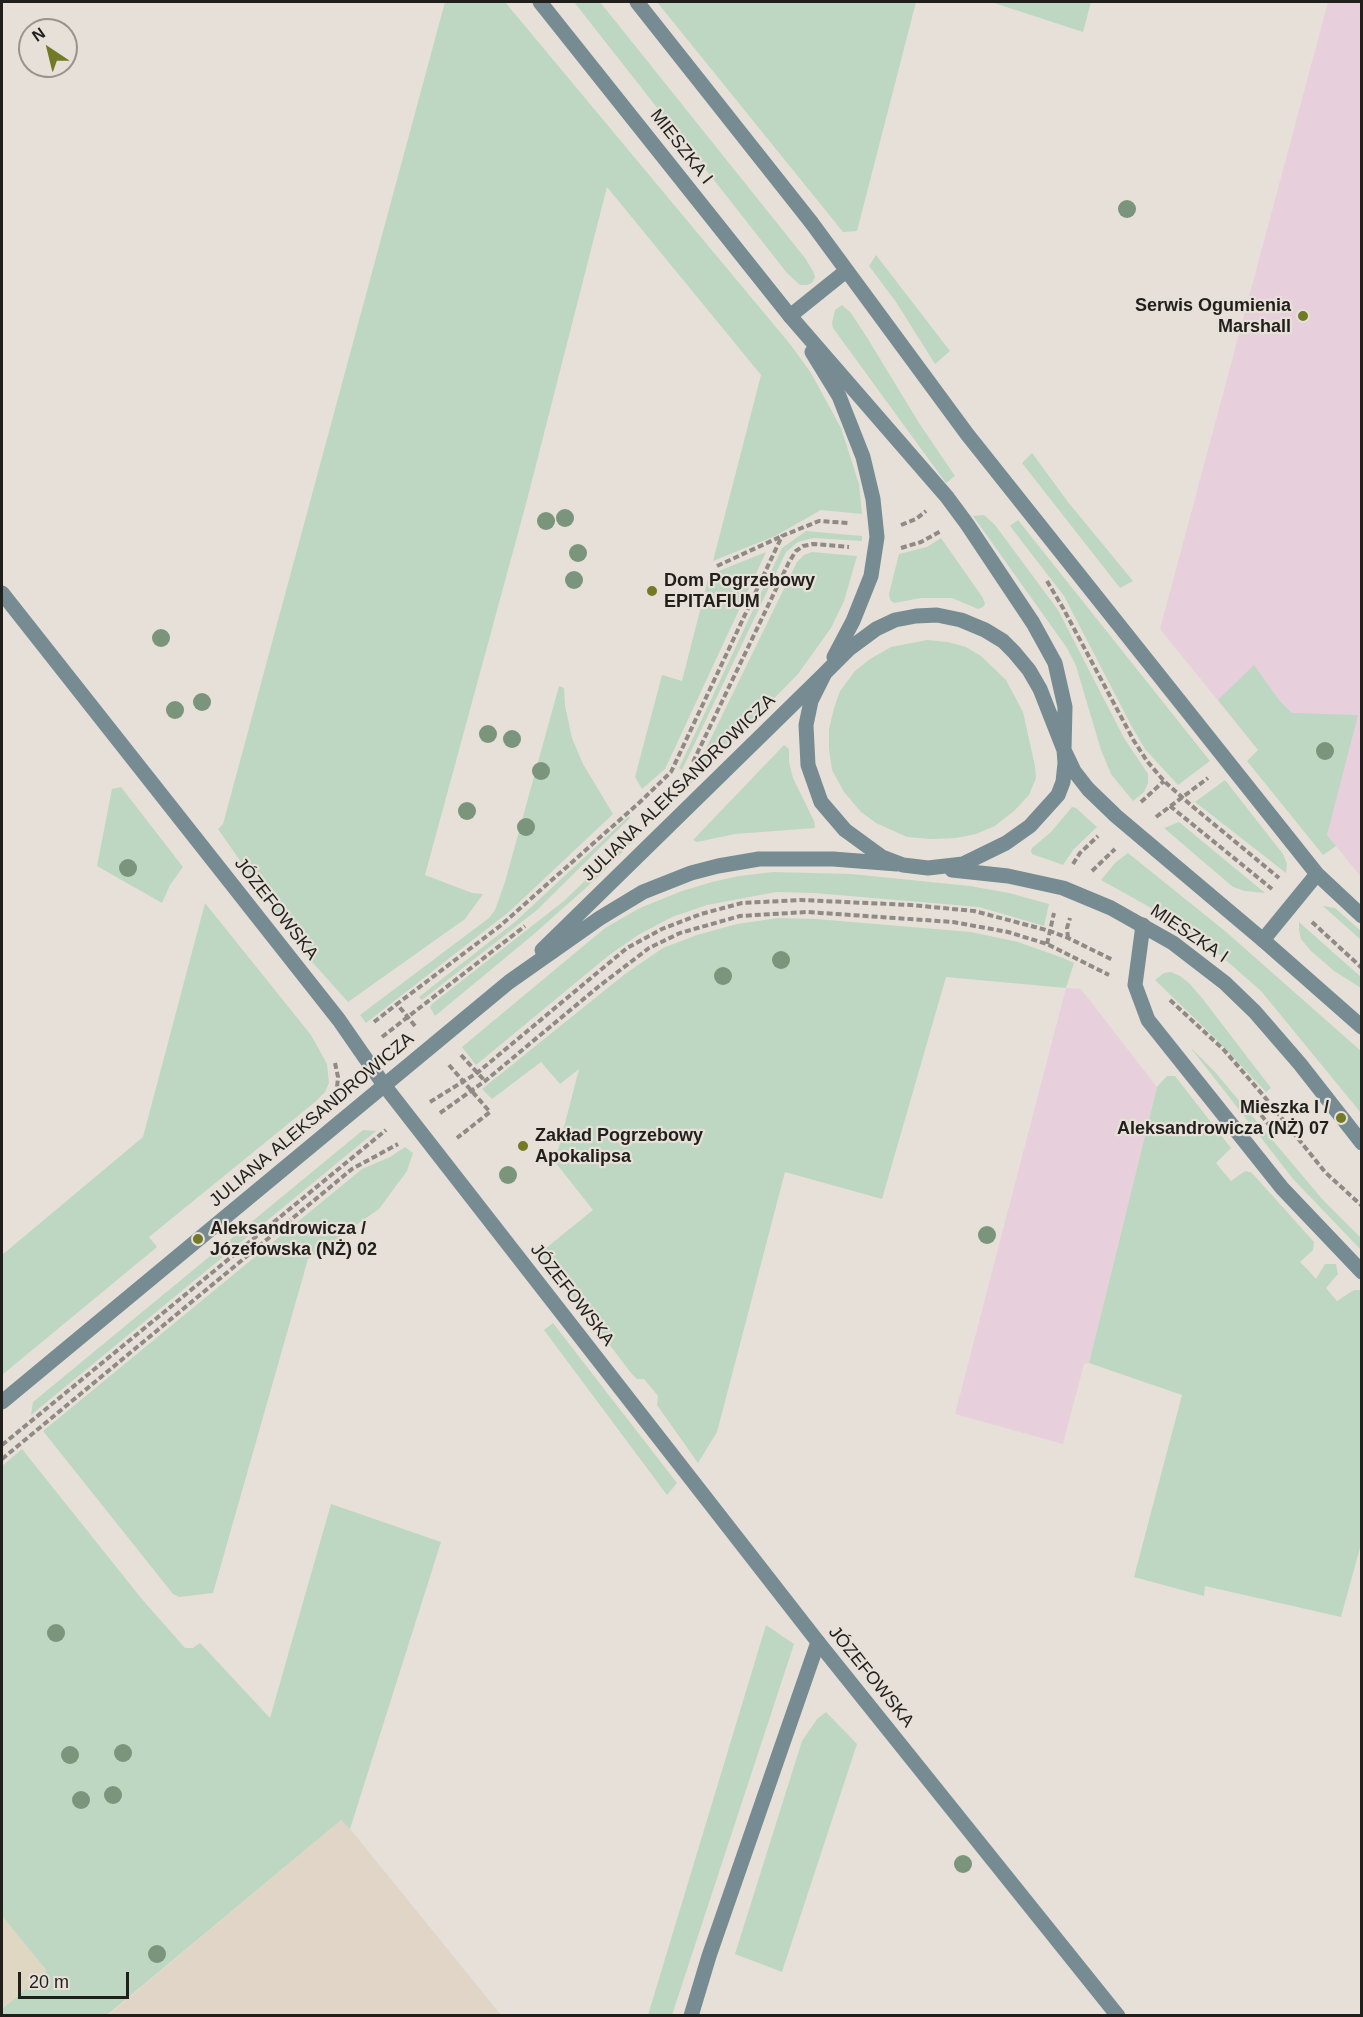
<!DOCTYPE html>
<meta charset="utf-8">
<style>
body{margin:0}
#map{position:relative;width:1363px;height:2017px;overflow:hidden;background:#e6e0d8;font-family:Arial,sans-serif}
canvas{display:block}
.frame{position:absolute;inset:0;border:3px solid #211f1c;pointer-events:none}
.north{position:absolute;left:18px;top:18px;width:60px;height:60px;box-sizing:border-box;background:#e6e0d8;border:2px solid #97938d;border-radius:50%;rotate:325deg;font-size:16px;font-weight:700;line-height:24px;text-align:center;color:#211f1c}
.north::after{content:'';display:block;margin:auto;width:21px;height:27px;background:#727a25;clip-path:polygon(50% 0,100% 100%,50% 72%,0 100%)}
.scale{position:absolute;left:18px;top:1972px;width:111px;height:27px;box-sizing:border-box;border:3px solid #211f1c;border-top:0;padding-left:8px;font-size:18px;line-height:21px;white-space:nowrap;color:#211f1c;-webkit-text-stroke:4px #e6e0d8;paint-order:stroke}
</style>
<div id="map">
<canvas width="1363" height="2017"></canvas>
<div class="frame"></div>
<div class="north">N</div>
<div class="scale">20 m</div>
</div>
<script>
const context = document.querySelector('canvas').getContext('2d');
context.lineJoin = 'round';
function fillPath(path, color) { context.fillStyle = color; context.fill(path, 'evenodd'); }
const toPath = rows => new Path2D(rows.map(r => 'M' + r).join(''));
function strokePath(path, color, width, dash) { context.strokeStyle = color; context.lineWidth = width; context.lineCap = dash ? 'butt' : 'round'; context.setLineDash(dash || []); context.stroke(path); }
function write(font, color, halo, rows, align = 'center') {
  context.font = font + ' Arial,sans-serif'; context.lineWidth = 4.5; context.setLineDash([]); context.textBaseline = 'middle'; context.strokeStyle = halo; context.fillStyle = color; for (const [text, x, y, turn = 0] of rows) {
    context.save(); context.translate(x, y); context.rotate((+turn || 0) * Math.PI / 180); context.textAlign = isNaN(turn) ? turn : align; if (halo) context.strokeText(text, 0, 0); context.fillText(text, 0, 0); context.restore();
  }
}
fillPath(toPath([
 [1328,2,1361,2,1361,877,1160,629],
 [1066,988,1081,989,1157,1087,1089,1363,1084,1364,1063,1444,955,1414]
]), '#e7d0db');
fillPath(toPath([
 [2,1916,47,1971,2,2009]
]), '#dfd7c1');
fillPath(toPath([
 [342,1819,501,2015,107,2016]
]), '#e0d5c7');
fillPath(toPath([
 [445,2,505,2,790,344,811,373,841,428,859,484,862,514,821,510,775,536,713,561,761,375,607,187,527,500,425,875,472,893,483,894,465,919,348,1002,305,954,218,829,223,824],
 [574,2,600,2,805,258,813,271,815,277,812,283,807,285,800,285,787,273],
 [657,2,916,2,857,231,843,232],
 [991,2,1091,2,1083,32],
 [876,255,950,351,935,364,896,302,869,266],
 [842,305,851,313,868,339,919,423,955,476,946,483,833,328,832,323,835,310],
 [1032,453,1068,502,1133,581,1120,588,1022,463],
 [984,515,995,525,1058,610,1124,738,1148,774,1148,783,1144,792,1133,801,1111,774,1101,750,1076,666,1067,648,973,516],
 [1018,520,1210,761,1178,785,1145,749,1132,727,1064,596,1010,526],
 [806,531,862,536,862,541,813,538,798,542,786,552,682,770,679,768,782,548],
 [941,538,983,598,985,604,983,607,978,609,952,598,921,598,894,603,890,600,889,594,899,554,927,547],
 [766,552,665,769,642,789,635,777,662,675,682,681,709,575],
 [812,552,857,556,844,601,831,628,798,674,684,790,693,775,797,562,804,555],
 [927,640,948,642,966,647,981,656,1006,680,1023,712,1035,766,1036,778,1029,795,1015,810,995,826,976,834,956,838,932,839,907,837,876,823,861,812,844,792,832,770,829,749,829,729,834,708,840,691,855,671,870,659,891,647],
 [1254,665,1279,700,1292,713,1358,715,1327,835,1336,846,1323,855,1247,761,1258,750,1218,700],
 [559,686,564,688,565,706,572,738,583,764,613,814,510,911,366,1023,360,1015,489,918,495,910,505,882],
 [784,745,789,749,789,762,793,778,814,821,815,828,735,834,697,842,693,840],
 [1225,780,1283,854,1287,864,1286,873,1195,802],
 [121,787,183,867,170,885,162,903,97,866,112,789],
 [1072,807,1076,808,1097,827,1073,850,1063,865,1032,854,1031,851,1032,848,1051,832],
 [629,816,630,818,537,910,422,1000,419,997,516,921],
 [1179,822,1265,893,1245,891,1233,887,1164,828],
 [636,831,638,836,597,878,534,934,435,1016,430,1007,432,1004,564,901],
 [1128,853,1225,931,1361,1051,1361,1113,1261,991,1212,948,1171,919,1101,880,1115,863],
 [773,872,851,874,970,886,1009,893,1049,904,1044,926,979,907,814,893,776,892,707,905,672,917,638,935,608,956,476,1065,462,1047,605,928,640,908,682,891,712,882,739,876],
 [205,903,311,1035,327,1064,329,1083,325,1092,315,1102,149,1237,157,1247,2,1375,2,1255,143,1137],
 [1323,906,1335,908,1361,931,1361,940],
 [778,918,816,919,971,932,1018,942,1063,958,1074,963,1066,988,946,977,882,1199,785,1172,717,1432,698,1463,657,1405,658,1396,644,1379,637,1379,631,1373,540,1253,593,1210,555,1162,579,1069,560,1084,541,1062,492,1099,482,1089,625,974,663,948,697,935,737,924],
 [1299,922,1361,977,1361,988,1334,971,1311,951,1301,939,1299,930],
 [1171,972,1180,976,1190,984,1202,998,1271,1088,1266,1092,1216,1039,1155,980,1164,973],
 [1190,1047,1215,1072,1323,1200,1361,1238,1361,1250,1294,1180],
 [1167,1076,1175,1076,1231,1148,1216,1163,1231,1181,1242,1173,1246,1171,1252,1173,1314,1242,1313,1250,1300,1262,1307,1269,1316,1279,1325,1264,1336,1264,1338,1274,1326,1288,1337,1301,1354,1290,1361,1290,1361,1544,1341,1617,1205,1586,1204,1596,1134,1577,1182,1395,1089,1363,1157,1087],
 [363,1130,376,1131,31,1415,33,1402],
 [405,1147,413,1153,407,1171,379,1209,308,1259,213,1593,179,1597,173,1594,43,1431,362,1169,390,1157],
 [553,1323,677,1483,667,1495,544,1330],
 [22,1449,141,1598,185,1648,193,1648,200,1643,270,1718,331,1504,441,1542,350,1829,341,1820,107,2015,2,2015,2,2009,47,1971,2,1916,2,1466],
 [766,1625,794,1644,672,2015,648,2015],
 [826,1712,857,1744,782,1972,735,1954,802,1741,817,1719]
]), '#bed7c2');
strokePath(toPath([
 [901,525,916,519,926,511],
 [901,548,921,542,941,531],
 [717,566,782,536],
 [1047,581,1063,608,1134,741,1147,761,1164,781,1192,806,1279,878],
 [693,762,789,562,796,551,803,546,813,544,849,547],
 [1141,802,1164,781],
 [1170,806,1272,889],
 [1156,817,1208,778],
 [1073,864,1080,853,1098,836],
 [1092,871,1115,849],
 [1312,922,1362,968],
 [1068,938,1067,928,1070,918],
 [1047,944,1054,913],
 [1170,1000,1224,1050,1263,1095,1325,1172,1362,1206],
 [374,1022,397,1004],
 [415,1026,397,1004,500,926,640,802,671,772,782,536,819,521,849,523],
 [382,1037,525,926],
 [461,1055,485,1081],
 [335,1063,338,1077,337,1088],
 [449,1065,490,1112,457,1138],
 [1250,1101,1277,1135],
 [430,1102,477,1073,627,948,662,929,701,914,742,903,801,900,911,905,974,911,1050,931,1068,938,1113,960],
 [440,1113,485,1081,598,987,649,948,680,933,740,916,807,912,953,922,1008,932,1047,944,1109,975],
 [2,1445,386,1130],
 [2,1459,352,1169,398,1144]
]), '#8f8a85', 4, [6, 3]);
strokePath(toPath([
 [637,2,811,222],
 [691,2016,709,1956,818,1642]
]), '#778c92', 15);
strokePath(toPath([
 [811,222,967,434,1317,874],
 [790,316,846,271],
 [2,593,339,1020,384,1085,818,1642,1118,2016],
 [1143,925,1135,985,1148,1020,1282,1188,1362,1272],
 [1263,940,1317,874,1362,916],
 [542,950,823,675],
 [2,1402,509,982,600,918,643,892,691,873,718,866,759,859,833,859,897,864]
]), '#778c92', 15);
strokePath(toPath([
 [540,2,790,316,947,497,967,524,1033,623,1055,663,1065,707,1064,750,1074,771,1088,789,1116,816,1263,940,1362,1027],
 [812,352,839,396,863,457,873,499,877,537,871,576,853,621,834,657],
 [937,615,961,620,985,630,1003,641,1014,652,1029,670,1040,689,1064,750,1065,763,1063,782,1058,795,1030,826,1006,843,963,864,928,868,903,865,882,857,845,830,821,802,808,765,806,725,811,701,825,673,849,649,876,629,895,620,916,616,937,615],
 [952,870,1008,876,1063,888,1111,908,1173,943,1225,983,1255,1012,1300,1064,1362,1143]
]), '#778c92', 15);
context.fillStyle = '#7a957c';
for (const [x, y] of [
 [1127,209],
 [565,518],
 [546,521],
 [578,553],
 [574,580],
 [161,638],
 [202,702],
 [175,710],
 [488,734],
 [512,739],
 [1325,751],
 [541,771],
 [467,811],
 [526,827],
 [128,868],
 [781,960],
 [723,976],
 [508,1175],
 [987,1235],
 [56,1633],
 [123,1753],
 [70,1755],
 [113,1795],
 [81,1800],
 [963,1864],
 [157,1954]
]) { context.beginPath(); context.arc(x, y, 9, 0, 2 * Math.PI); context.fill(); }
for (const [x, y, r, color] of [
 [1303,316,6,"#727a25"],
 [652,591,6,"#727a25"],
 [1341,1118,6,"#727a25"],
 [523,1146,6,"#727a25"],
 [198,1239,6,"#727a25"]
]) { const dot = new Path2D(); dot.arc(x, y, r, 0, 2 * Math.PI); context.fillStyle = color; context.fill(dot); strokePath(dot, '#e6e0d8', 2); }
write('18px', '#211f1c', '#e6e0d8', [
 ["MIESZKA I",681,147,52],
 ["JULIANA ALEKSANDROWICZA",679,788,-44],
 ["JÓZEFOWSKA",276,909,52],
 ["MIESZKA I",1189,934,34],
 ["JULIANA ALEKSANDROWICZA",312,1120,-40],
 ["JÓZEFOWSKA",572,1295,52],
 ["JÓZEFOWSKA",871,1677,51]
]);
write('bold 18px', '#211f1c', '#e6e0d8', [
 ["Serwis Ogumienia",1291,306,"right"],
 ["Marshall",1291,327,"right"],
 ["Dom Pogrzebowy",664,581],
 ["EPITAFIUM",664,602],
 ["Mieszka I /",1329,1108,"right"],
 ["Aleksandrowicza (NŻ) 07",1329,1129,"right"],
 ["Zakład Pogrzebowy",535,1136],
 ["Apokalipsa",535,1157],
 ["Aleksandrowicza /",210,1229],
 ["Józefowska (NŻ) 02",210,1250]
], 'left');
</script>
